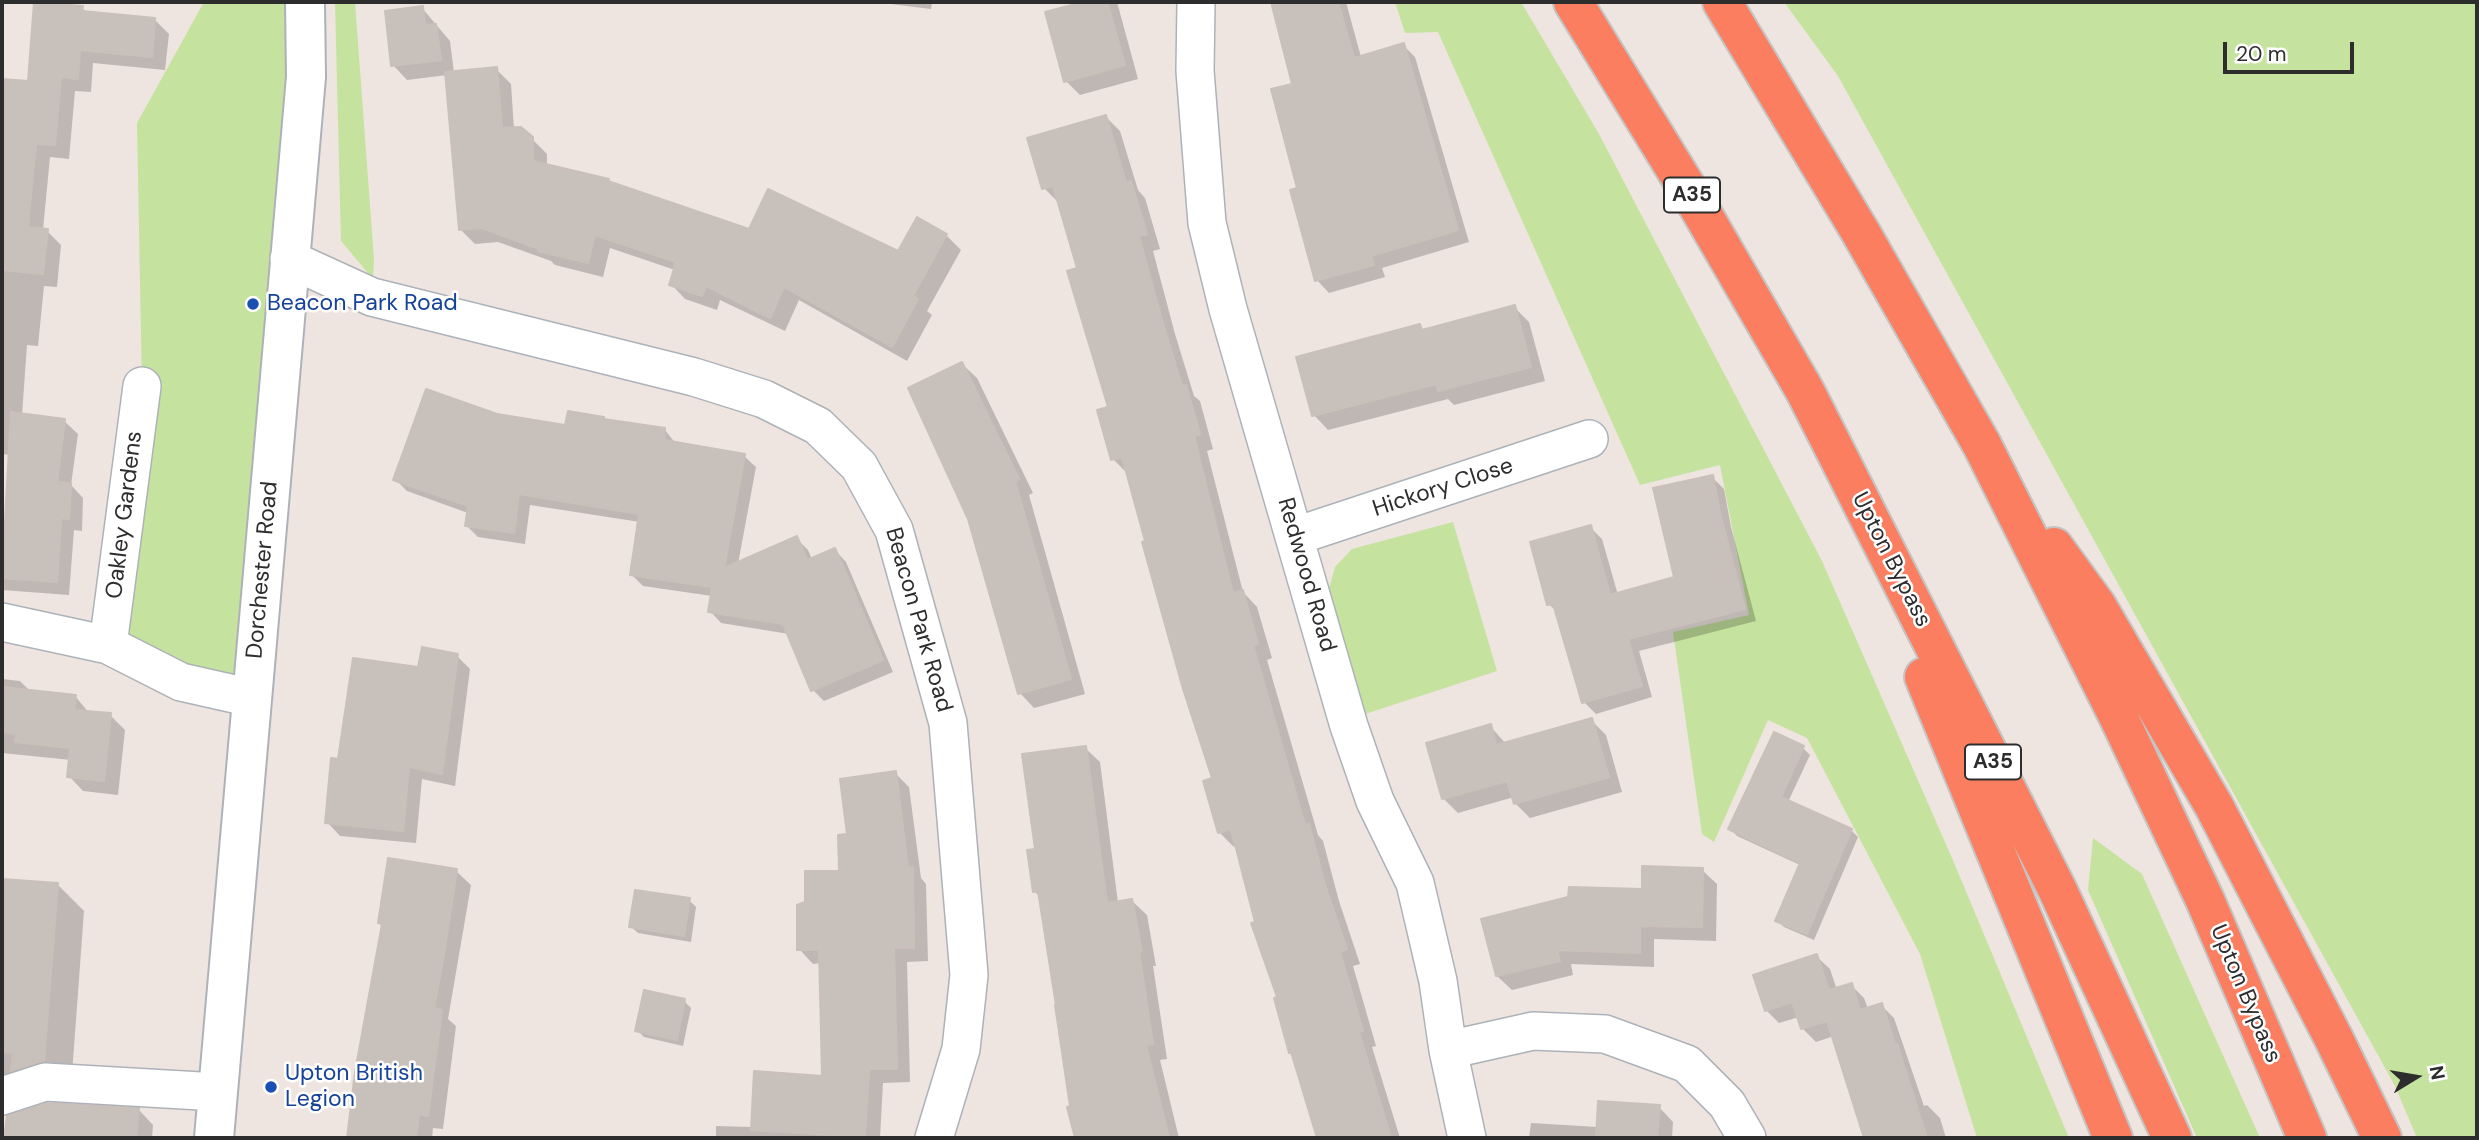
<!DOCTYPE html>
<style>
body{margin:0}
#map{position:relative;width:2479px;height:1140px;overflow:hidden;background:#eee5e0;font-family:"DM Sans",sans-serif}
canvas{display:block}
.frame{position:absolute;inset:0;border:4px solid #2d2d2d;pointer-events:none}
.north{position:absolute;left:2381px;top:1042px;width:70px;height:70px;-webkit-text-stroke:5px #fff;paint-order:stroke;rotate:79deg;font-size:19px;font-weight:700;line-height:28px;text-align:center;color:#2d2d2d}
.north::after{content:'';display:block;margin:auto;width:24px;height:32px;background:#2d2d2d;clip-path:polygon(50% 0,100% 100%,50% 72%,0 100%)}
.scale{position:absolute;left:2223px;top:42px;width:131px;height:32px;box-sizing:border-box;border:4px solid #2d2d2d;border-top:0;padding-left:9px;font-size:21px;line-height:24px;white-space:nowrap;color:#2d2d2d;-webkit-text-stroke:5px #fff;paint-order:stroke}
</style>
<div id="map">
<canvas width="2479" height="1140"></canvas>
<div class="frame"></div>
<div class="north">N</div>
<div class="scale">20 m</div>
</div>
<script>
const context = document.querySelector('canvas').getContext('2d');
context.lineJoin = 'round';
function fillPath(path, color) { context.fillStyle = color; context.fill(path, 'evenodd'); }
const toPath = rows => new Path2D(rows.map(r => 'M' + r).join(''));
function strokePath(path, color, width, dash) { context.strokeStyle = color; context.lineWidth = width; context.lineCap = dash ? 'butt' : 'round'; context.setLineDash(dash || []); context.stroke(path); }
function write(font, color, halo, rows, align = 'center') {
  context.font = font + ' "DM Sans",sans-serif'; context.lineWidth = 5; context.setLineDash([]); context.textBaseline = 'middle'; context.strokeStyle = halo; context.fillStyle = color; for (const [text, x, y, turn = 0] of rows) {
    context.save(); context.translate(x, y); context.rotate((+turn || 0) * Math.PI / 180); context.textAlign = isNaN(turn) ? turn : align; if (halo) context.strokeText(text, 0, 0); context.fillText(text, 0, 0); context.restore();
  }
}
fillPath(toPath([
 [204,2,305,2,252,698,108,645,142,386,137,123],
 [335,2,355,2,374,260,373,279,341,241],
 [1395,2,1521,2,1599,134,1822,561,1955,865,2069,1138,1977,1138,1920,954,1807,738,1768,720,1714,842,1702,834,1673,632,1749,615,1720,465,1640,485,1438,32,1405,33],
 [1784,2,2477,2,2477,1138,2417,1138,2395,1086,1838,76],
 [1453,522,1497,671,1362,715,1329,589,1335,567,1352,549],
 [2093,838,2142,874,2260,1138,2197,1138,2088,890]
]), '#c5e29e');
fillPath(toPath([
 [874,2,932,2,931,9],
 [1074,2,1117,2,1138,79,1080,95,1066,81],
 [1272,2,1346,2,1361,57,1403,45,1415,57,1469,242,1382,268,1385,277,1329,293,1317,280,1299,189,1294,85],
 [82,8,88,13,155,20,169,34,165,70,93,63,91,92,75,91,69,159,50,157,43,230,47,231,61,245,57,287,44,286,38,346,27,345,22,415,64,421,78,434,71,485,83,498,82,531,74,530,69,595,2,590,2,540,5,540,10,455,2,454,2,81,30,83],
 [422,8,450,41,454,73,496,69,511,84,514,129,531,138,547,154,547,166,608,180,612,185,750,231,899,253,946,235,961,250,927,311,932,315,907,361,799,300,785,331,720,300,717,310,685,299,671,284,675,270,610,248,603,277,555,265,551,261,498,242,475,244,460,229,447,75,407,80,393,65],
 [1106,117,1120,131,1138,190,1145,198,1160,249,1153,251,1175,334,1194,396,1200,401,1213,449,1207,451,1243,592,1257,607,1272,658,1267,660,1318,835,1323,841,1339,901,1360,964,1353,966,1376,1046,1372,1047,1400,1138,1318,1138,1293,1055,1290,1052,1279,999,1237,846,1234,847,1219,832,1214,780,1128,474,1113,459,1110,408,1079,269,1059,203,1044,188],
 [1514,307,1529,322,1545,381,1454,405,1448,399,1328,430,1314,415,1420,326,1425,331],
 [962,364,977,378,1033,493,1029,495,1085,694,1034,708,1020,693],
 [496,416,567,427,605,421,665,430,676,444,744,456,756,467,738,564,797,539,808,550,812,559,835,550,846,562,893,672,824,701,813,690,789,634,721,623,710,611,712,596,643,586,631,574,640,522,530,505,525,544,478,537,467,526,468,513,407,491,395,479],
 [1712,477,1724,489,1731,527,1756,621,1639,651,1652,697,1596,714,1584,702,1558,613,1549,604,1590,527,1602,539,1618,595,1676,578],
 [457,656,470,669,455,786,422,779,416,843,340,836,327,822,340,761,419,669],
 [2,679,20,681,31,692,75,696,89,713,110,715,125,730,118,795,83,791,69,776,71,760,2,753],
 [1591,720,1606,735,1622,792,1530,818,1515,803,1514,797,1458,813,1443,798,1490,726,1506,744],
 [1085,748,1100,762,1118,903,1132,901,1147,915,1156,966,1153,966,1167,1059,1160,1060,1179,1138,1077,1138,1069,1108,1072,1108,1040,897,1034,891,1037,850],
 [1803,748,1810,755,1788,802,1851,830,1858,837,1814,940,1784,927,1777,920,1800,865,1737,836,1730,828],
 [895,773,909,787,921,878,926,884,928,961,907,962,910,1082,883,1083,880,1138,716,1138,716,1126,752,1127,824,1078,821,963,813,964,799,949,807,903,841,873,849,836],
 [1702,870,1717,884,1716,941,1654,939,1654,967,1571,964,1573,975,1512,990,1497,976,1643,891],
 [456,871,471,885,448,1019,456,1026,443,1129,433,1128,432,1138,349,1138,357,1072,384,927,379,923],
 [2,880,58,885,84,911,71,1088,2,1076],
 [689,900,696,907,691,942,638,933,630,926],
 [1816,956,1830,969,1837,990,1851,985,1864,998,1868,1009,1881,1005,1894,1018,1924,1106,1927,1105,1940,1118,1946,1138,1877,1138,1834,1036,1816,1042,1802,1028,1799,1017,1779,1023,1766,1010],
 [684,1001,691,1008,683,1046,644,1037,637,1030],
 [1659,1107,1673,1122,1672,1138,1529,1138,1531,1123,1598,1127],
 [139,1110,153,1125,152,1138,6,1138,8,1117]
]), '#0003');
const building = toPath([
 [34,2,83,6,82,11,155,18,152,57,80,50,78,79,61,77,55,145,36,144,28,227,48,229,43,274,2,270,2,79,28,81,34,2],
 [1083,2,1107,2,1125,65,1064,82,1045,12,1083,2],
 [1271,2,1338,2,1354,58,1404,43,1458,230,1371,256,1374,265,1315,281,1290,190,1297,188,1271,89,1292,84,1271,2],
 [423,6,425,25,436,24,441,60,391,66,385,11,423,6],
 [497,67,502,128,521,127,533,137,533,161,609,179,608,181,749,229,768,189,898,251,917,217,947,234,913,296,918,299,892,347,784,287,770,318,706,286,702,296,669,285,676,262,595,235,588,263,538,251,539,249,482,228,459,230,445,72,497,67],
 [1106,115,1126,182,1131,181,1147,234,1139,236,1161,317,1182,386,1186,385,1200,434,1194,436,1233,593,1243,590,1258,644,1253,645,1305,825,1309,824,1325,885,1347,949,1340,952,1363,1031,1359,1032,1391,1138,1317,1138,1291,1052,1289,1053,1274,998,1277,997,1251,923,1255,922,1231,829,1218,833,1203,781,1212,778,1183,689,1142,542,1145,541,1122,457,1111,460,1097,410,1108,407,1067,271,1077,268,1053,186,1042,189,1027,138,1106,115],
 [1515,305,1531,367,1438,391,1436,384,1312,416,1296,357,1420,324,1422,330,1515,305],
 [962,362,1019,479,1015,481,1071,679,1018,694,968,519,908,388,962,362],
 [426,389,497,414,565,425,568,411,604,417,604,419,665,428,664,440,745,454,724,568,797,536,807,560,835,548,883,660,811,691,783,624,708,612,712,587,630,575,639,514,519,494,514,533,465,526,468,506,393,480,426,389],
 [11,412,65,419,57,482,71,483,69,519,61,518,57,582,2,578,2,538,4,538,11,412],
 [1713,475,1720,513,1745,609,1628,639,1642,686,1582,703,1553,604,1547,605,1530,542,1591,525,1610,595,1674,577,1653,488,1713,475],
 [422,647,458,654,442,774,409,767,403,831,325,823,331,758,338,759,353,658,418,667,422,647],
 [2,687,76,695,74,710,111,713,104,781,67,777,70,748,15,742,16,734,2,732,2,687],
 [1592,718,1609,777,1514,804,1507,781,1442,799,1426,743,1491,724,1496,745,1592,718],
 [1774,732,1804,746,1781,797,1852,829,1807,934,1775,921,1800,863,1728,829,1774,732],
 [1086,746,1107,903,1132,899,1142,951,1139,952,1153,1044,1146,1045,1169,1138,1075,1138,1067,1107,1070,1106,1055,1005,1056,1005,1038,891,1033,892,1027,850,1035,849,1022,754,1086,746],
 [896,771,908,868,913,867,914,948,894,948,897,1069,869,1069,865,1137,751,1130,754,1071,822,1076,819,950,797,950,797,905,805,902,805,871,839,871,838,835,847,834,840,779,896,771],
 [388,858,457,869,444,955,434,1008,442,1010,428,1116,419,1114,416,1138,347,1138,355,1072,382,924,378,923,388,858],
 [1642,866,1703,868,1702,927,1640,926,1640,953,1557,950,1560,961,1496,976,1481,919,1568,897,1569,887,1642,889,1642,866],
 [2,879,58,883,44,1061,11,1071,13,1053,2,1052,2,879],
 [635,890,690,898,684,936,629,927,635,890],
 [1817,954,1829,990,1852,983,1860,1010,1882,1003,1895,1044,1897,1044,1927,1138,1864,1138,1827,1021,1801,1029,1792,1002,1765,1011,1753,975,1817,954],
 [644,990,685,999,677,1040,635,1031,644,990],
 [1598,1101,1660,1105,1657,1138,1596,1138,1598,1101],
 [48,1103,139,1108,136,1138,4,1138,7,1116,48,1103]
]);
fillPath(building, '#c7c0bb');
strokePath(building, '#cac0b9', 2);
const street = toPath([
 [1196,2,1195,71,1207,223,1228,309,1349,726,1375,801,1415,883,1438,981,1448,1050,1467,1138],
 [289,259,372,297,694,377,764,399,818,426,859,466,894,530,948,723,969,975,961,1049,934,1138],
 [1296,536,1589,439],
 [2,622,108,645,181,682,252,698],
 [108,645,142,386],
 [1448,1050,1533,1031,1605,1034,1687,1064,1727,1104,1747,1138],
 [2,1096,45,1082,218,1092]
]);
const secondary = toPath([
 [214,1138,306,77,305,2]
]);
const highway = toPath([
 [1573,2,1698,206,1805,391,2058,891,2172,1138],
 [1722,2,1861,233,1982,445,2118,716,2205,900,2307,1138],
 [2054,547,2097,606,2214,806,2334,1039,2382,1138],
 [1924,677,2113,1138]
]);
strokePath(street, '#adb2b9', 40);
strokePath(secondary, '#adb2b9', 42);
strokePath(highway, '#c4c4c4', 42);
strokePath(street, '#fff', 37);
strokePath(secondary, '#fff', 38);
strokePath(highway, '#fa7e5f', 38);
for (const [x, y, r, color] of [
 [253,304,7,"#1a4fb4"],
 [271,1087,7,"#1a4fb4"]
]) { const dot = new Path2D(); dot.arc(x, y, r, 0, 2 * Math.PI); context.fillStyle = color; context.fill(dot); strokePath(dot, '#fff', 2.5); }
for (const [x, y, w] of [
 [1692,195,56],
 [1993,762,56]
]) { const box = new Path2D(); box.roundRect(x - w / 2, y - 17.5, w, 35, 5); context.fillStyle = '#fff'; context.fill(box); strokePath(box, '#2d2d2d', 2); }
write('bold 21px', '#2d2d2d', null, [
 ["A35",1692,195],
 ["A35",1993,762]
]);
write('23px', '#164399', '#fff', [
 ["Beacon Park Road",267,304],
 ["Upton British",285,1074],
 ["Legion",285,1100]
], 'left');
write('23px', '#2d2d2d', '#fff', [
 ["Hickory Close",1443,488,-18],
 ["Oakley Gardens",125,515,-83],
 ["Upton Bypass",1891,560,63],
 ["Dorchester Road",263,570,-85],
 ["Redwood Road",1306,575,74],
 ["Beacon Park Road",918,620,74],
 ["Upton Bypass",2245,994,67]
]);
</script>
